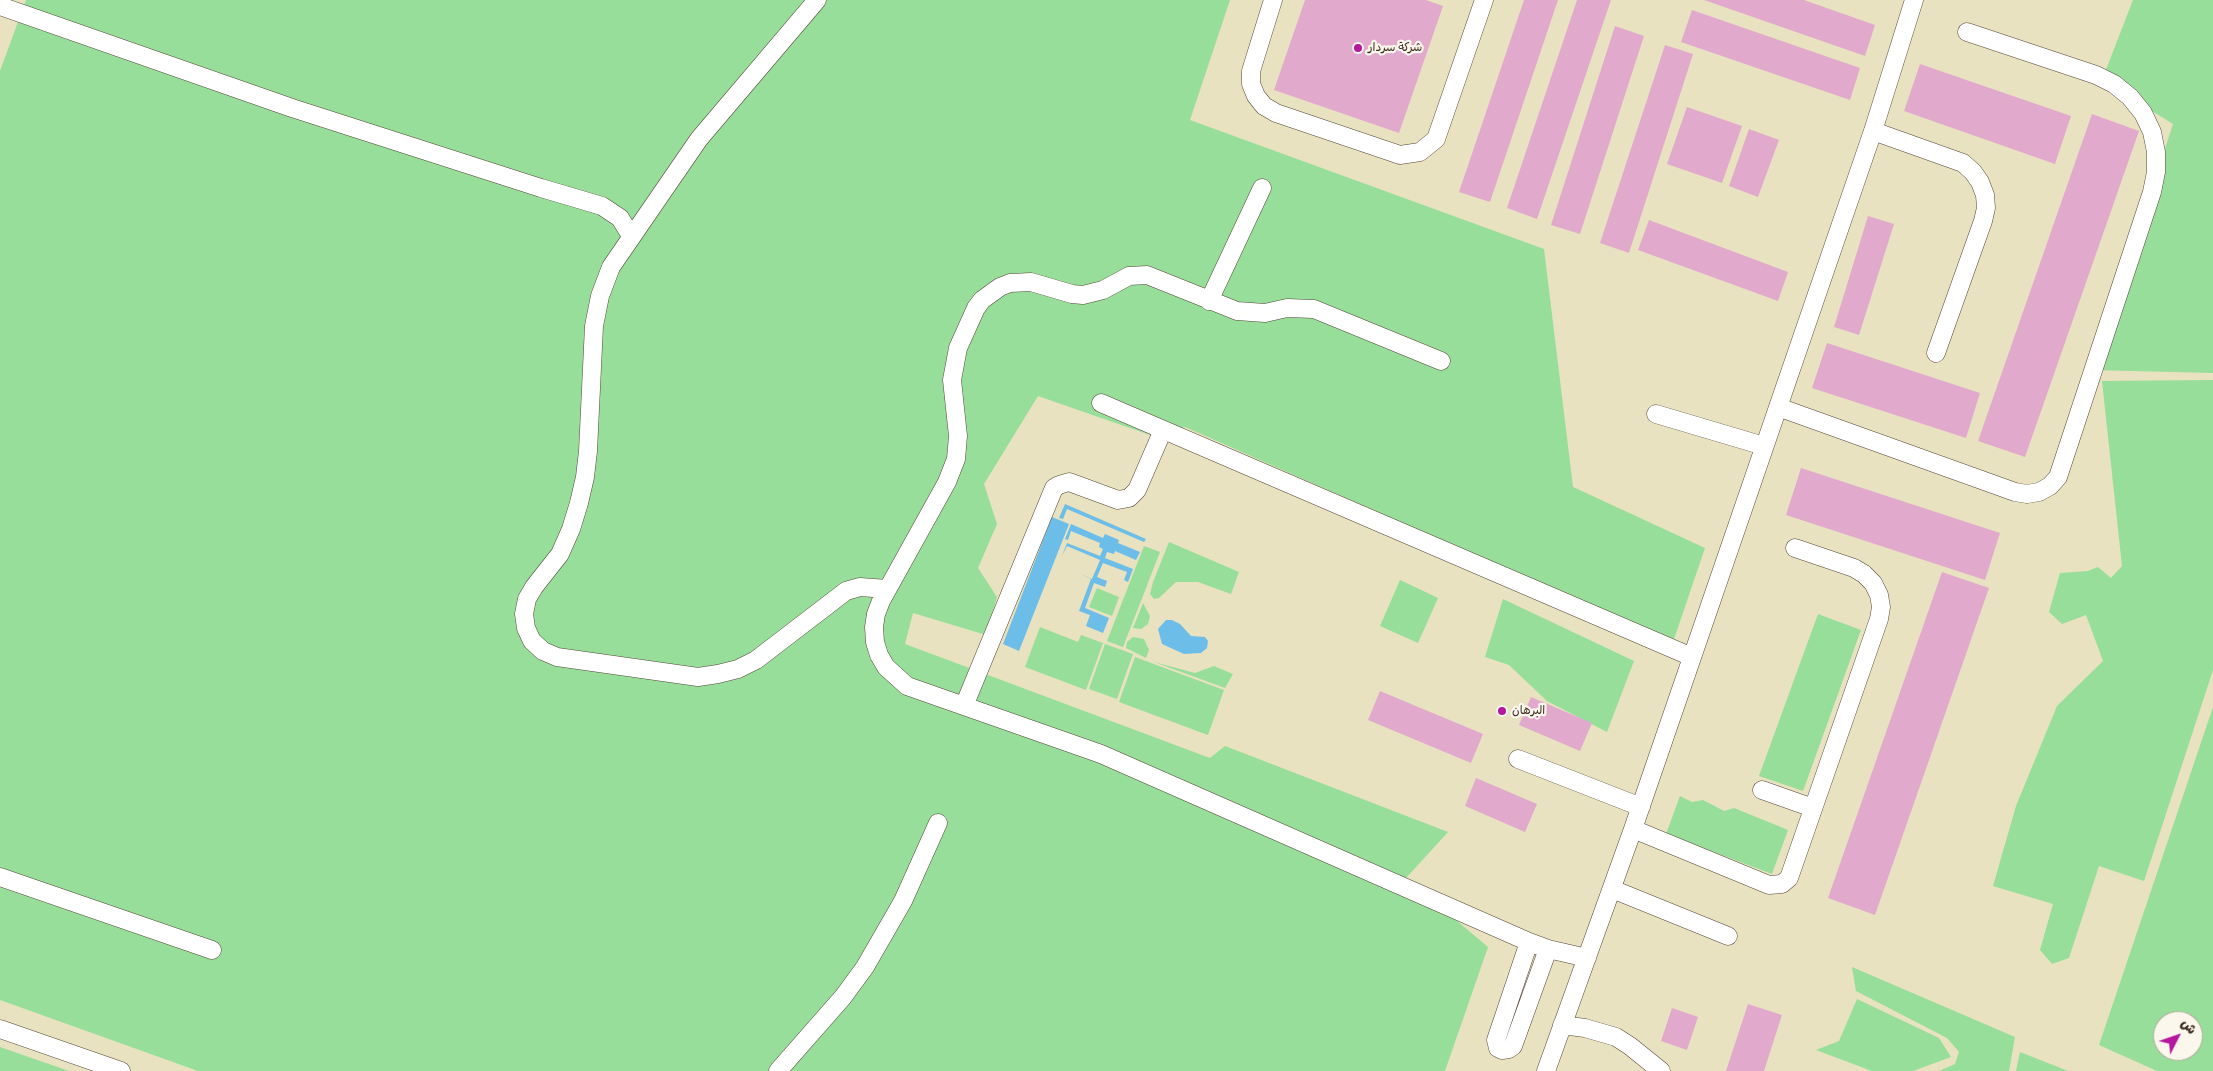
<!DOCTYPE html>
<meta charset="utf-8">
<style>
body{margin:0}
#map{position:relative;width:2213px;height:1071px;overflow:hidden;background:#e8e2c0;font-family:Pangolin,"Playpen Sans Arabic",sans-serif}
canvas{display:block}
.north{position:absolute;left:2153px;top:1011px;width:50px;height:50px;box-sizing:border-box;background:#fbf7ec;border:1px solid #aea59a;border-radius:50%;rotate:49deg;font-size:14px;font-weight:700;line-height:20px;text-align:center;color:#3b2a1e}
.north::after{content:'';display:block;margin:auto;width:18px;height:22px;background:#b5179e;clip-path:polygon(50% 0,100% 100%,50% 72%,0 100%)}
</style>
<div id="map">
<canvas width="2213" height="1071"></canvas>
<div class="north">ش</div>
</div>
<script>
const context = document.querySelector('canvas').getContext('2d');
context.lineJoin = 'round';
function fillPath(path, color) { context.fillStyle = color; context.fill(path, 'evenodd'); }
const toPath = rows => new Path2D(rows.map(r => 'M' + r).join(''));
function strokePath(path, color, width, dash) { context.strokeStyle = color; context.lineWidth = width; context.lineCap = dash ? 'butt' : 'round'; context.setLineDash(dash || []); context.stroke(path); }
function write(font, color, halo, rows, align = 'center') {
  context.font = font + ' Pangolin,"Playpen Sans Arabic",sans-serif'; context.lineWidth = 4.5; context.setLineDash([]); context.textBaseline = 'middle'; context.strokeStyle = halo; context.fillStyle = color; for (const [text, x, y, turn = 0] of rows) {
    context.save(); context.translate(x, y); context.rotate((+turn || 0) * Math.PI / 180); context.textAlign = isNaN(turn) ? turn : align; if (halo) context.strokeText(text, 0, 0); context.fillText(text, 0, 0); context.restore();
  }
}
fillPath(toPath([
 [26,0,1230,0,1190,120,1544,249,1573,487,1705,548,1673,642,1185,427,1150,435,1038,396,984,484,997,524,978,568,997,597,986,635,913,613,905,644,1210,758,1225,746,1448,832,1406,878,1488,947,1445,1071,198,1071,0,1000,0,71],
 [2133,0,2213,0,2213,373,2093,370,2173,124,2102,80],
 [2213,380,2213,670,2144,881,2099,866,2069,958,2052,964,2040,950,2053,904,1993,886,2016,806,2057,706,2103,661,2086,615,2062,624,2049,612,2060,573,2088,571,2098,567,2111,578,2122,566,2102,381],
 [1169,542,1239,572,1231,594,1198,582,1176,582,1159,598,1154,599,1150,594,1153,582],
 [1144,546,1160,552,1123,647,1107,641],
 [1400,580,1438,598,1418,643,1380,626],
 [1097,588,1119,597,1112,616,1089,607],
 [1503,599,1634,661,1607,732,1547,701,1509,665,1485,657],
 [1143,603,1150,616,1148,624,1141,629,1133,628],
 [1818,614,1861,630,1803,791,1759,776],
 [1040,627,1078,642,1081,635,1103,643,1086,690,1025,667],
 [1133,637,1144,639,1149,650,1146,658,1126,648,1127,642],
 [1105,644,1133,654,1117,699,1089,689],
 [1135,657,1224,690,1208,735,1119,702],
 [1154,662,1195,673,1214,666,1233,674,1225,688],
 [2213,707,2213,1071,2157,1071,2099,1045],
 [2163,1021,2193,1021,2193,1051,2163,1051],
 [1680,796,1692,802,1703,800,1724,811,1734,808,1788,830,1772,874,1666,834],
 [1852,967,2015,1037,2009,1071,1939,1071,1955,1064,1959,1052,1947,1038,1856,991],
 [1857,999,1939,1038,1951,1057,1913,1071,1872,1071,1816,1050,1839,1041],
 [0,1047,69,1071,0,1071],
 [2020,1052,2068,1071,2016,1071]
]), '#96de99');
fillPath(toPath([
 [1065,504,1146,539,1144,542,1067,509,1063,519,1059,518],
 [1052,517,1069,524,1019,651,1003,644],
 [1071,524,1103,538,1105,534,1119,540,1118,543,1140,552,1136,560,1115,551,1114,554,1107,552,1105,558,1133,569,1128,582,1124,580,1127,572,1103,563,1097,577,1107,581,1105,587,1094,583,1085,608,1109,618,1103,633,1086,626,1090,615,1079,611,1091,579,1079,573,1092,579,1100,560,1067,546,1062,556,1067,543,1100,556,1103,549,1099,547,1100,543,1071,531,1068,540,1065,539],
 [1166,620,1172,620,1180,624,1191,636,1205,637,1208,641,1207,648,1201,653,1184,654,1162,644,1158,629]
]), '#6cbde8');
fillPath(toPath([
 [1305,0,1426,0,1443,6,1399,133,1274,90],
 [1524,0,1558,0,1490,202,1459,192],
 [1577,0,1611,0,1537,219,1507,208],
 [1704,0,1804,0,1875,25,1865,56],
 [1692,10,1860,68,1850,100,1681,42],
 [1615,26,1644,36,1580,234,1551,225],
 [1665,45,1693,54,1629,253,1600,243],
 [1920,64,2071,116,2055,164,1904,111],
 [1687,107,1742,126,1722,183,1667,164],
 [2092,114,2139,131,2025,457,1978,441],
 [1749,129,1779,140,1758,197,1729,186],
 [1868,216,1894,224,1859,335,1834,327],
 [1649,220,1788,272,1778,301,1638,250],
 [1827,343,1980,393,1966,438,1812,388],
 [1801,468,2000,533,1985,580,1786,515],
 [1942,572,1989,588,1875,915,1828,898],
 [1380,691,1483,734,1471,763,1368,720],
 [1531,697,1592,723,1580,751,1519,725],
 [1476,778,1537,804,1525,832,1465,806],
 [1748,1004,1782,1015,1764,1071,1726,1071],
 [1672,1008,1698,1017,1687,1050,1661,1041]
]), '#e1aacc');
const minor = toPath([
 [817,0,699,139,611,267,600,296,594,326,588,451,585,477,579,503,571,529,560,554,534,587,527,599,524,614,526,628,532,641,543,651,557,657,698,677,718,674,738,669,756,660,846,591,860,587,887,589],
 [1273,0,1251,71,1251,84,1256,96,1264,106,1276,113,1400,155,1420,152,1436,139,1484,0],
 [0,6,292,108,541,188,602,206,620,218,631,236],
 [1873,131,1963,163,1973,172,1980,182,1985,195,1986,208,1983,221,1936,353],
 [1209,301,1262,188],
 [1441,361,1314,309,1287,308,1265,313,1237,311,1147,275,1129,276,1103,290,1083,295,1072,294,1031,282,1010,283,1000,287,982,300,976,308,958,348,952,380,958,436,956,459,947,482,881,601,876,614,874,627,875,642,879,655,886,667,907,686,1101,754,1529,942,1548,949,1587,958],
 [1101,403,1692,657],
 [1778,407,2015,492,2027,494,2039,492,2050,486,2058,477,2152,192,2156,172,2156,152,2152,132,2143,113,2130,97,2114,84,2096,75,1967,32],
 [1656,414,1764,446],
 [964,706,1054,488,1059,485,1069,482,1118,500,1129,498,1137,490,1163,430],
 [1518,759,1641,807],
 [1762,790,1813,808],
 [1633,829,1769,885,1782,884,1789,878,1879,619,1881,607,1879,595,1873,583,1864,574,1854,568,1795,548],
 [0,877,212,950],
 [1612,889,1728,936],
 [1529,942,1496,1040,1498,1048,1502,1050,1509,1049,1513,1046,1548,949],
 [1562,1025,1585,1028,1616,1037,1630,1046,1661,1071],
 [0,1029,121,1071],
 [778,1071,843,997,865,967,903,901,938,823],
 [1546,1071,1633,829,1873,131,1914,0]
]);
strokePath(minor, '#554636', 19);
strokePath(minor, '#fff', 18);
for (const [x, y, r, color] of [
 [1358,48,5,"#b5179e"],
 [1502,711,5,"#b5179e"]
]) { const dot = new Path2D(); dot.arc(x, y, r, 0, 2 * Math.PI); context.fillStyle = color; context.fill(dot); strokePath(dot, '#fbf7ec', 2); }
write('12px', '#3b2a1e', '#fbf7ec', [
 ["شركة سردار",1368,48],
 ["البرهان",1512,711]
], 'left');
</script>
